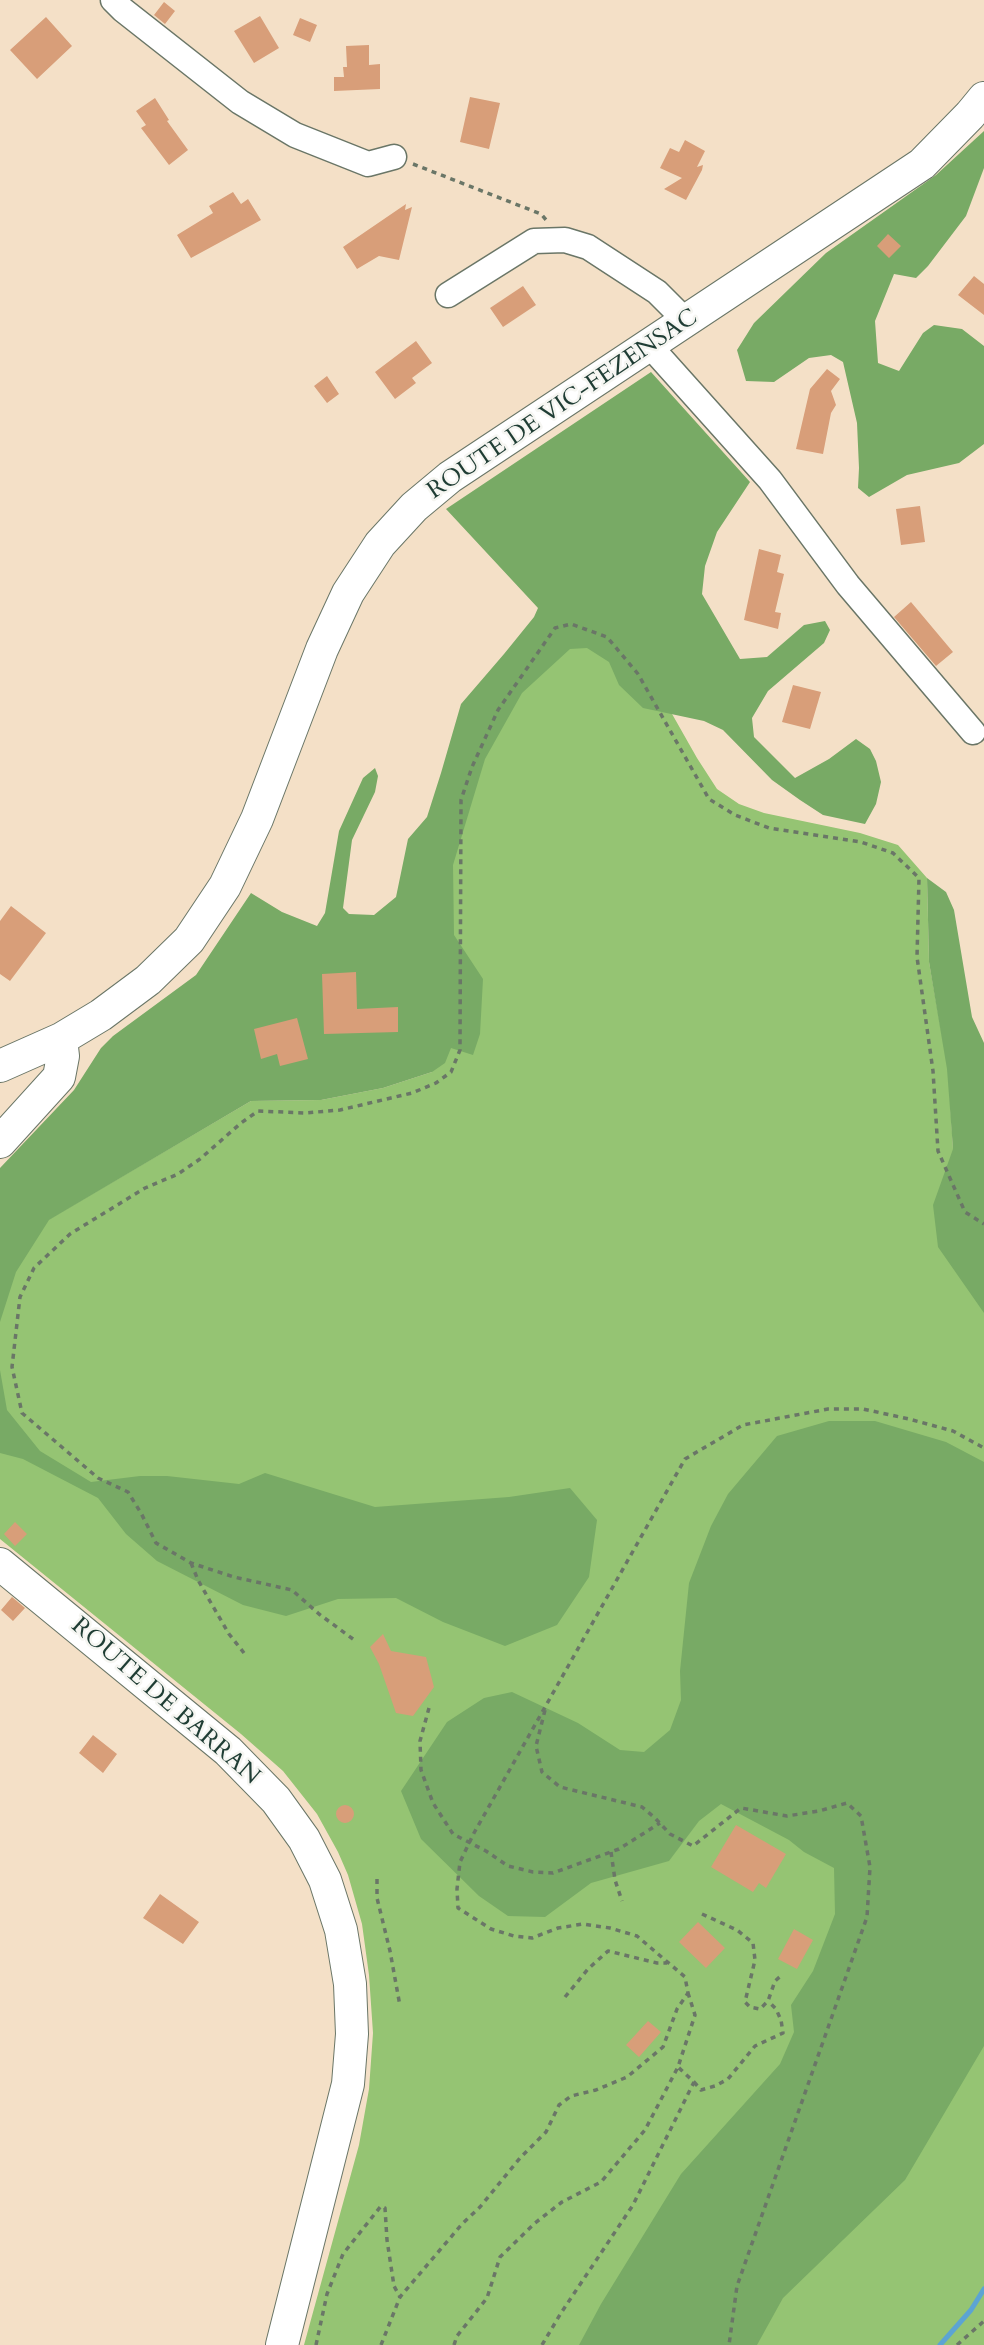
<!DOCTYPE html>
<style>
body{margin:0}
canvas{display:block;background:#f4e0c7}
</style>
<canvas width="984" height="2345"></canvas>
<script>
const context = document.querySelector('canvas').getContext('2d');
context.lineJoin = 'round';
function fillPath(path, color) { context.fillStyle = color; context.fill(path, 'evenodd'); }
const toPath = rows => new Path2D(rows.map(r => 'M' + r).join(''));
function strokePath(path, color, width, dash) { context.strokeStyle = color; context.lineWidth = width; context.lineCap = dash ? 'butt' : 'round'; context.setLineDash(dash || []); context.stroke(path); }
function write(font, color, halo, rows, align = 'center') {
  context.font = font + ' Cardo,serif'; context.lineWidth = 5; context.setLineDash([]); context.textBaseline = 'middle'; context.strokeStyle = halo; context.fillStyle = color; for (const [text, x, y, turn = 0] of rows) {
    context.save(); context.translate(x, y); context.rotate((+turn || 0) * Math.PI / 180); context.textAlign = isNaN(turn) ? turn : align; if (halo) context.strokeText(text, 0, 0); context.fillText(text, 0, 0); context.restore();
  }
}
fillPath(toPath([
 [550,619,646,668,697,758,717,789,739,804,764,813,860,833,898,845,927,878,929,962,948,1069,953,1149,984,1207,984,2345,304,2345,359,2145,369,2089,373,2033,369,1975,362,1924,348,1875,338,1852,317,1814,283,1771,241,1734,0,1539,0,1248,251,1101,321,1100,383,1088,432,1072,448,799]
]), '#95c473');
fillPath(toPath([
 [984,131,984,168,966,216,928,266,916,278,894,274,875,321,878,363,899,371,923,333,934,325,962,329,984,346,984,444,959,463,907,475,869,497,858,488,859,468,857,423,843,362,831,355,809,358,774,382,746,381,737,350,754,323,826,253,936,175],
 [651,372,750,482,717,532,705,566,702,594,740,659,767,657,804,625,825,621,830,630,824,643,768,691,752,718,754,737,795,778,829,759,856,739,870,749,876,761,881,782,876,804,865,824,823,815,800,800,772,780,723,730,704,721,643,708,619,685,609,662,587,648,570,649,522,693,485,759,453,865,454,935,483,979,480,1034,473,1055,451,1048,445,1063,432,1072,383,1088,321,1100,251,1101,49,1220,16,1272,0,1322,0,1168,74,1090,101,1048,113,1036,196,975,251,893,282,912,317,926,325,913,339,831,363,778,375,768,378,776,375,792,352,840,343,908,349,914,374,915,396,897,408,839,427,817,441,773,461,704,504,654,534,617,538,608,446,509],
 [927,878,946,892,954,910,972,1017,984,1043,984,1313,938,1247,933,1205,953,1149,947,1069,929,962],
 [0,1370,7,1410,40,1451,91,1482,140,1476,167,1476,239,1484,265,1473,375,1507,509,1497,570,1488,597,1520,589,1577,557,1625,505,1646,443,1622,396,1598,338,1599,286,1616,243,1605,157,1561,126,1534,98,1498,23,1459,0,1453],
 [829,1421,875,1421,946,1442,984,1462,984,2046,905,2180,783,2298,757,2345,579,2345,601,2304,681,2174,780,2064,794,2032,791,2005,813,1971,835,1914,834,1868,804,1852,789,1840,721,1804,699,1821,669,1861,591,1883,545,1917,508,1916,479,1896,421,1839,401,1791,447,1722,484,1698,512,1692,578,1723,620,1750,644,1752,670,1730,681,1700,680,1671,689,1583,711,1526,728,1494,777,1436]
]), '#78aa65');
strokePath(toPath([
 [940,2345,971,2310,984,2289]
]), '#5ca4d3', 5);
fillPath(toPath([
 [164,2,175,11,165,24,154,15],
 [260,16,279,48,254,63,234,31],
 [46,17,72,46,37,79,10,50],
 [300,18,317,25,310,42,293,35],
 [369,45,369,65,380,64,380,89,334,91,334,77,344,77,343,67,347,67,346,46],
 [470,97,500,103,489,149,460,142],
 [155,98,169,120,167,121,188,150,169,165,141,128,146,125,136,111],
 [685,140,705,151,697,167,703,165,702,170,686,200,664,189,682,178,660,168,670,148,679,152],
 [233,192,241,204,248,199,261,220,191,258,177,235,213,213,209,206],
 [406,204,405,210,412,207,399,260,379,256,357,269,343,247],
 [888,234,901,246,889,258,877,246],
 [974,276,984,284,984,315,958,295],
 [523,286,536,305,503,327,490,308],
 [416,341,432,363,412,378,416,383,395,399,375,372],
 [827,369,840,379,831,391,836,405,831,413,823,454,796,449,810,389],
 [327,376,339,394,327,403,314,386],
 [920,506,925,542,901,545,896,509],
 [759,549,781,555,777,572,784,574,775,612,781,613,778,629,744,620],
 [911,602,953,652,936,666,894,617],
 [793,685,821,692,810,729,782,722],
 [11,906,46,933,10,981,0,974,0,921],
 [356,972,357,1009,398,1007,398,1032,324,1034,322,974],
 [297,1018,308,1059,280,1066,277,1054,261,1059,254,1029],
 [15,1522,27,1534,15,1546,4,1534],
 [12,1597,25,1608,13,1621,1,1610],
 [383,1634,391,1651,426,1657,434,1687,413,1716,396,1713,379,1664,370,1647],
 [93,1735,117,1754,103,1773,79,1753],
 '336 1814a9 9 0 1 1 18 0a9 9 0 1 1-18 0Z',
 [736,1825,786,1854,766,1888,759,1883,753,1892,711,1867],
 [160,1894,199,1922,183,1944,143,1918],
 [698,1922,725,1948,706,1968,679,1942],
 [794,1929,813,1940,797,1969,778,1959],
 [648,2021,661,2032,639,2057,626,2045]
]), '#d89e79');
const minor = toPath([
 [113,0,123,10,240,102,295,135,368,164,394,157],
 [448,295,534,241,565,240,588,247,657,292,686,321],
 [650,346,770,480,848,585,973,732]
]);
const major = toPath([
 [0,1066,61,1039,101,1015,148,980,189,940,225,886,257,819,322,649,348,593,380,544,414,507,450,477,922,164,970,115,984,98],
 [0,1142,59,1077,63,1056,61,1039],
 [0,1564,228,1751,276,1800,304,1839,325,1880,341,1930,350,1984,352,2034,348,2084,282,2345]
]);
strokePath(minor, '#6a7667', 27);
strokePath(major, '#6a7667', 34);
strokePath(toPath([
 [413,164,541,214,547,221],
 [191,1563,198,1580,211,1603,229,1634,244,1653],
 [353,1639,319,1614,292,1590,234,1577,191,1563,156,1543,141,1513,128,1492,98,1478,22,1413,12,1367,20,1297,34,1268,70,1234,145,1188,178,1174,200,1159,241,1123,258,1111,305,1113,340,1110,412,1093,436,1083,451,1072,460,1050,461,800,472,767,498,710,555,628,571,624,607,637,638,674,709,799,735,815,769,828,861,842,893,853,919,878,917,957,933,1071,938,1151,965,1212,984,1224],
 [429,1708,420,1741,421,1770,433,1803,453,1834,486,1851,508,1866,533,1872,553,1873,619,1849,660,1823],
 [545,1710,536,1746,542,1772,560,1787,642,1807,655,1818,670,1834,693,1846,741,1808,787,1816,819,1811,847,1803,861,1816,870,1867,867,1917,737,2286,729,2345],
 [611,1852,615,1880,622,1901],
 [377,1879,377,1898,390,1951,400,2006],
 [702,1914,737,1930,753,1943,755,1960,745,2002,750,2007,760,2009,768,2001,775,1981,783,1974],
 [565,1997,588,1969,608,1951,657,1963,667,1963],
 [694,2082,701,2090,715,2086,728,2079,755,2046,783,2033,781,2020,776,2009,768,2001],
 [316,2345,327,2294,343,2254,381,2206,385,2208,387,2240,394,2286,400,2297],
 [381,2345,400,2297,462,2224,480,2207,520,2158,546,2132,559,2105,571,2096,596,2090,627,2077,663,2047,677,2009,688,1993,685,1977,637,1936,610,1928,583,1924,558,1928,532,1938,514,1936,491,1929,458,1908,457,1889,460,1862,474,1833,685,1459,743,1425,828,1409,863,1409,909,1419,953,1431,984,1448],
 [454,2345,457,2336,487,2298,500,2257,535,2223,562,2202,601,2182,645,2130,678,2067,695,2015,688,1993],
 [542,2345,561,2313,633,2205,694,2082,678,2067],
 [957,2345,984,2321]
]), '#6a7667', 3.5, [5, 5]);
strokePath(minor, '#fff', 24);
strokePath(major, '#fff', 32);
write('24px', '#1f3d34', '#f6f6f2', [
 ["ROUTE DE VIC-FEZENSAC",563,405,-34],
 ["ROUTE DE BARRAN",165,1702,41]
]);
</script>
